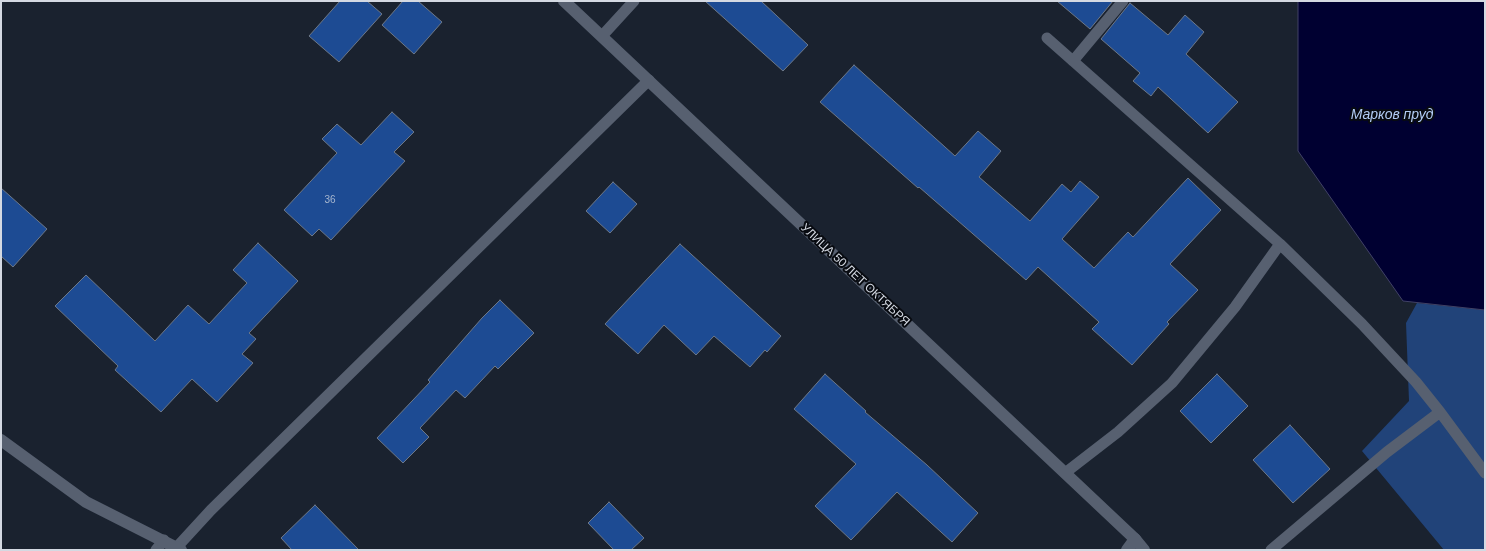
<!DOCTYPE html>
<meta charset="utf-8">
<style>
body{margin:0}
#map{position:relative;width:1486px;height:551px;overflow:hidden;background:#1a222f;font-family:Helvetica,sans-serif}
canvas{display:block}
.frame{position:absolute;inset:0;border:2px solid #d4d9e2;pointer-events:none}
</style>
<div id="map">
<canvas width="1486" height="551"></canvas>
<div class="frame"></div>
</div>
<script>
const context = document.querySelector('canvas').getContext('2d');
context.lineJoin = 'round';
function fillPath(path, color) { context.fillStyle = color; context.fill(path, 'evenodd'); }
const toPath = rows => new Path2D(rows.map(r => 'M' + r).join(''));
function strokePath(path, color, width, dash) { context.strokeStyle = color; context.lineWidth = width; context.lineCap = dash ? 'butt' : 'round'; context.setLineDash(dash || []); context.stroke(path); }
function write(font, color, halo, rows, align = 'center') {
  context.font = font + ' Helvetica,sans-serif'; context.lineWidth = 4; context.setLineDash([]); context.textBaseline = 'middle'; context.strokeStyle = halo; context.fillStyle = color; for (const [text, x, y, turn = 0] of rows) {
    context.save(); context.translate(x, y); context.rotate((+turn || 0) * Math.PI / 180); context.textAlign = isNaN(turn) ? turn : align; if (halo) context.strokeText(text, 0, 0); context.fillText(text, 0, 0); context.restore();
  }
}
fillPath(toPath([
 [1417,303,1485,310,1485,550,1444,550,1362,451,1409,401,1406,323]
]), '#214379');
const water = toPath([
 [1298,1,1485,1,1485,310,1403,301,1298,151,1298,1]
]);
fillPath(water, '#000031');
strokePath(water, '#404166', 1);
const building = toPath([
 [340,1,367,1,382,14,339,62,309,36,340,1],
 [403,1,418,1,442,22,414,54,382,25,403,1],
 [705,1,761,1,808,45,783,71,705,1],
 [1057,1,1113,1,1090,29,1057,1],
 [1130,3,1168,35,1185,15,1204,32,1186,54,1238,102,1208,133,1158,87,1151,96,1133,81,1140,73,1101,39,1130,3],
 [854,65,955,156,978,131,1001,151,979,177,1030,221,1062,184,1071,192,1080,181,1099,197,1062,239,1094,268,1128,232,1133,237,1188,178,1221,210,1170,264,1198,290,1167,322,1169,324,1132,365,1092,329,1099,322,1038,267,1026,280,919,187,918,188,820,102,854,65],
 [392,112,414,132,394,152,405,161,331,240,319,229,312,236,284,210,337,153,322,139,337,124,361,145,392,112],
 [613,182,637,204,610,233,586,211,613,182],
 [1,188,47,229,13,267,1,256,1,188],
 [258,243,298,281,249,333,256,339,242,354,253,363,217,402,192,379,161,412,115,370,118,366,55,306,86,275,155,341,188,305,209,324,247,283,233,270,258,243],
 [680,244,781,336,767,352,765,350,750,367,714,336,696,355,664,325,638,354,605,324,680,244],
 [500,300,534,333,498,369,495,366,465,398,456,390,420,428,429,437,403,463,377,438,430,382,428,380,482,318,500,300],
 [825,374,866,411,865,412,927,465,978,513,952,542,897,492,851,540,815,506,856,464,794,409,825,374],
 [1217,374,1248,406,1211,443,1180,411,1217,374],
 [1290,425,1330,469,1293,503,1253,460,1290,425],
 [609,502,644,538,631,550,614,550,588,523,609,502],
 [315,505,359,550,292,550,281,538,315,505]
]);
fillPath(building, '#1d4b93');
strokePath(building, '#6d7888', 1);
strokePath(toPath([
 [602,36,634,1],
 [1047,38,1280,244,1362,324,1416,382,1440,412,1387,452,1271,550],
 [1073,61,1123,1],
 [1440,412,1485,473],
 [1065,473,1118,432,1172,383,1235,307,1280,244],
 [177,547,211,510,649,80],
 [156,550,164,540]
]), '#576070', 11);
strokePath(toPath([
 [1,440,86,502,181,550],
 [1127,550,1135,539]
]), '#576070', 12);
strokePath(toPath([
 [564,1,1065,473,1135,539,1144,550]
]), '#576070', 12);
write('10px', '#a6b6ce', null, [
 ["36",330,200]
]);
write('12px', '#d4d9e2', '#080b11', [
 ["УЛИЦА 50 ЛЕТ ОКТЯБРЯ",855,275,43]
]);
write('italic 14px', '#b2ccf5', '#080b11', [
 ["Марков пруд",1392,115]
]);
</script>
